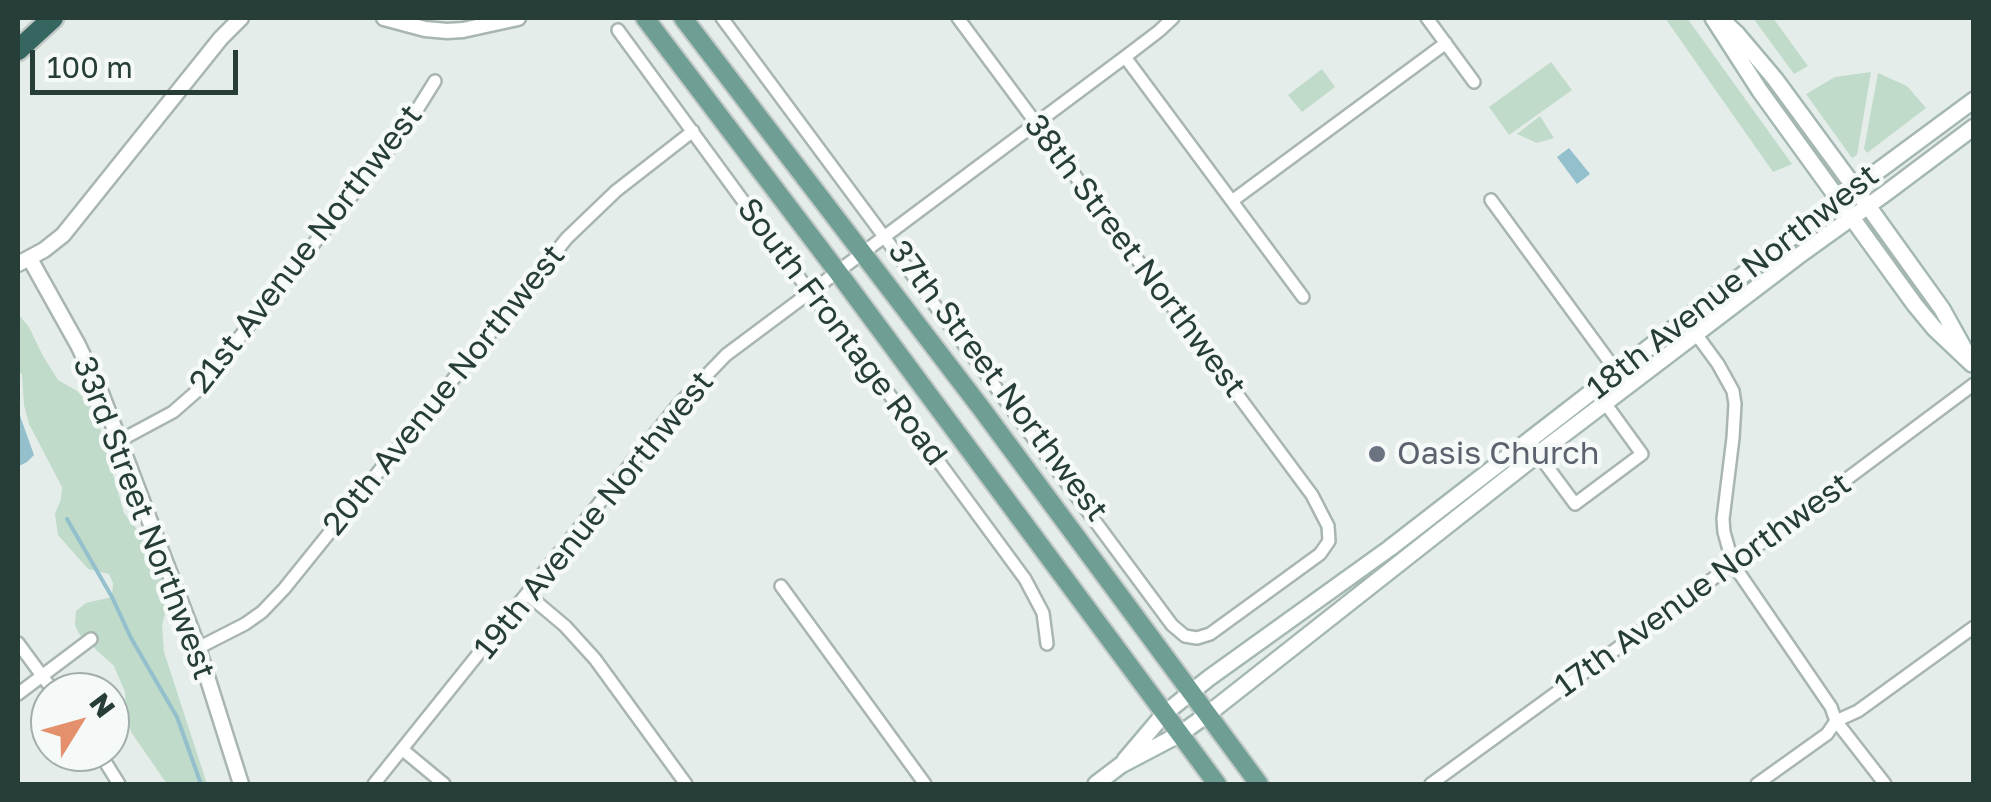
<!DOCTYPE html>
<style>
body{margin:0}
#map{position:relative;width:1991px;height:802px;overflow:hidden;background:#e5edea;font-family:"Golos Text",sans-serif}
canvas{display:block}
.frame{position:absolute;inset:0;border:20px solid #263d38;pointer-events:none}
.north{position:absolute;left:30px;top:672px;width:100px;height:100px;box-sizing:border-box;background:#f5f9f8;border:2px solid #a2aeab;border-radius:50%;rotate:53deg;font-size:28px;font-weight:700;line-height:40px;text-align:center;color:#263d38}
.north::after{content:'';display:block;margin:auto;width:35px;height:45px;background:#e4906c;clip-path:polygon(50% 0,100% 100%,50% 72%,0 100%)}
.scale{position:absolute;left:30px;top:50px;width:208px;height:45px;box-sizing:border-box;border:5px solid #263d38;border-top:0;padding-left:12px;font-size:30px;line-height:35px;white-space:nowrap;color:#263d38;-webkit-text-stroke:8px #f5f9f8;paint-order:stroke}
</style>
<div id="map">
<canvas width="1991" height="802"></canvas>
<div class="frame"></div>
<div class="north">N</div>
<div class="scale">100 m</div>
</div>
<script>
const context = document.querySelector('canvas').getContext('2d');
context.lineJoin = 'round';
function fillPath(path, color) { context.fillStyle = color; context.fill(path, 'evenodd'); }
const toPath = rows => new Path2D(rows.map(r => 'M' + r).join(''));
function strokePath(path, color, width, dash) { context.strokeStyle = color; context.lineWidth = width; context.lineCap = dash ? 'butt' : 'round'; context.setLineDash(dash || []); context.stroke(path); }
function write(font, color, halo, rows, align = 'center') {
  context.font = font + ' "Golos Text",sans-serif'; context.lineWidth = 9; context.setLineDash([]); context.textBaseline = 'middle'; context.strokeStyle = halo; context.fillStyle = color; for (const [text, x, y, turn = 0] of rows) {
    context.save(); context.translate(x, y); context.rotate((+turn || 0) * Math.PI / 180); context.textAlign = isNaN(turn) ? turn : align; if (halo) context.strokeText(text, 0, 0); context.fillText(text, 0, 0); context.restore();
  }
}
fillPath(toPath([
 [1665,18,1687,18,1792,164,1773,172],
 [1753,18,1773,18,1808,66,1794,74],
 [1551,62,1572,90,1509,135,1489,107],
 [1322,69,1335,87,1302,112,1288,95],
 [1871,72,1857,155,1852,158,1806,94,1835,77],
 [1878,73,1907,86,1926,108,1867,153,1864,149],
 [1540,116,1554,138,1537,143,1517,134],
 [18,314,29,327,43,356,58,380,77,391,95,411,124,513,148,543,163,579,168,603,162,625,164,652,207,784,167,784,131,732,126,714,125,692,114,666,79,634,75,625,76,611,86,603,112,597,113,583,109,574,88,569,58,535,55,514,61,499,62,487,29,424,24,405,22,375,18,369]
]), '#c0dbc9');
fillPath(toPath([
 [1569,148,1590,174,1577,184,1557,157],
 [18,410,34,455,27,462,19,466]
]), '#93c0cc');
strokePath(toPath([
 [67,519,112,597,131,638,177,717,201,784]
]), '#93c0cc', 4);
const minor = toPath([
 [722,18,1172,625,1185,636,1197,638,1210,634,1320,554,1329,541,1328,526,1312,495,958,18],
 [1427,18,1474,82],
 [618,30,809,291,886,390,1025,579,1043,613,1047,644],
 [1125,57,1303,297],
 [1491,200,1617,372],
 [1232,201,1446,43],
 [1685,319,1718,364,1733,391,1735,404,1733,438,1723,519,1724,532,1733,564,1831,707,1836,721,1885,784],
 [119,441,173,412,197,391,407,126,435,81],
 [1538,454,1575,504,1642,454,1605,403],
 [781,586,925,784],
 [527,594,565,626,595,659,686,784],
 [18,643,54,692],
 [198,648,245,624,262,612,284,589,567,238,616,191,693,131],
 [18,694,91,639],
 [403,750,444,784],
 [99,752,119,784],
 [374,784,678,405,726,355,1125,57,1159,31,1173,18],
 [1431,784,1733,564,1974,384],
 [1757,784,1827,734,1836,721,1858,711,1974,627]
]);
const tertiary = toPath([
 [384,18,425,29,447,31,463,30,518,18],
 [30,259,78,345,101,393,198,648,241,784],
 [18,264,44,250,63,235,221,38,241,18]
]);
const secondary = toPath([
 [1713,18,1760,91,1915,305,1934,328,1972,364],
 [1720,18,1737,34,1775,79,1855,188,1942,309,1967,354],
 [1125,760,1164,714,1209,678,1390,548,1855,188,1974,100],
 [1096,784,1121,765,1180,734,1208,714,1538,454,1797,257,1886,193,1974,127]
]);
const primary = toPath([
 [645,18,837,271,1217,784],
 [683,18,981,408,1259,784]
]);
const motorway = toPath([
 [18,50,53,18]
]);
strokePath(minor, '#a8b5b1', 16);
strokePath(tertiary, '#a8b5b1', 19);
strokePath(secondary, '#a4b7b2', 20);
strokePath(primary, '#c2c9c7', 22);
strokePath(motorway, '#c2c9c7', 25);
strokePath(minor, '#fff', 11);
strokePath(tertiary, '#fff', 14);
strokePath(secondary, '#fff', 15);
strokePath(primary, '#6e9e94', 18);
strokePath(motorway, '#35665f', 20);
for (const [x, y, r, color] of [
 [1377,454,10,"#6b7280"]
]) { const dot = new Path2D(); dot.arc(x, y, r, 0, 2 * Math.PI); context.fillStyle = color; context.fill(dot); strokePath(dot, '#f5f9f8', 4); }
write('32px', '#263d38', '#f5f9f8', [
 ["21st Avenue Northwest",306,249,-52],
 ["38th Street Northwest",1135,256,53],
 ["18th Avenue Northwest",1733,282,-38],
 ["South Frontage Road",842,332,53],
 ["37th Street Northwest",998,381,53],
 ["20th Avenue Northwest",444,390,-51],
 ["19th Avenue Northwest",594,515,-51],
 ["33rd Street Northwest",144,518,69],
 ["17th Avenue Northwest",1703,585,-36]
]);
write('32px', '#5b616d', '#f5f9f8', [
 ["Oasis Church",1397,454]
], 'left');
</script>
